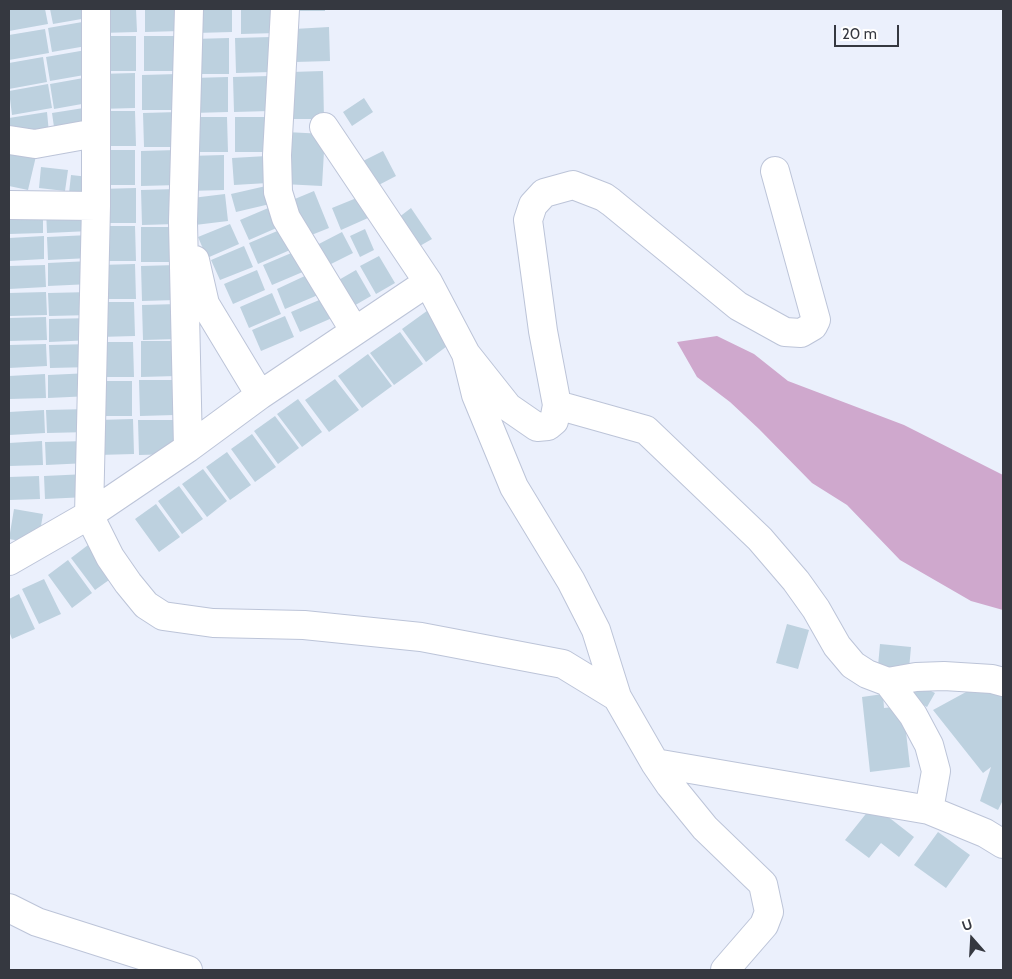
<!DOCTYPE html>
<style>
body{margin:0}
#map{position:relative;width:1012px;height:979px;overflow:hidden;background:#ebf0fc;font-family:Cabin,sans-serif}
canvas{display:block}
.frame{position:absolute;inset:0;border:10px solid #353840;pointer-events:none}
.north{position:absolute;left:947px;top:914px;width:50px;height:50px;-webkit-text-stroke:4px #fff;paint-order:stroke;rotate:341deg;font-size:14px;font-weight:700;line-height:20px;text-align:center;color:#353840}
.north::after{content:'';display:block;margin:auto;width:18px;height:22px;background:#353840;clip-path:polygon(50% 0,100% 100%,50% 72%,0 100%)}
.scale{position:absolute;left:834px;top:25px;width:65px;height:22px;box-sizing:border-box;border:2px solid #353840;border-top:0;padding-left:6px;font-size:15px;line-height:18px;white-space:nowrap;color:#353840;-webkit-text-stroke:4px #fff;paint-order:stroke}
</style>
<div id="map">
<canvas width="1012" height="979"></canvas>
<div class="frame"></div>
<div class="north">U</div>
<div class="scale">20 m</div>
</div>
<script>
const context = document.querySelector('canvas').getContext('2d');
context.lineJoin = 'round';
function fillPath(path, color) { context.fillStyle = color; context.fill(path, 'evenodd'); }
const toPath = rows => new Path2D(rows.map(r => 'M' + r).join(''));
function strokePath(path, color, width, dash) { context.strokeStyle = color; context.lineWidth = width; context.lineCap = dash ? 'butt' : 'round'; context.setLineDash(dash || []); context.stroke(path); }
fillPath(toPath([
 [717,336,754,354,788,381,904,425,1003,475,1003,610,971,601,900,560,847,505,812,483,759,429,730,402,697,377,677,342]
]), '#cfa8cd');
fillPath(toPath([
 [9,9,45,9,48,24,9,31],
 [50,9,91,9,93,17,53,24],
 [101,9,136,9,137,32,101,33],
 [145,9,181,9,181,31,145,32],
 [196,9,232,9,232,32,196,33],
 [241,9,277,9,277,33,241,34],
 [294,9,325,9,325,11,294,11],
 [88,21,92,45,52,52,48,28],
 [329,27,330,61,295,62,294,29],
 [45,29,49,53,9,60,9,35],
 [100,36,136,36,136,71,100,71],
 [144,36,180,36,180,71,144,71],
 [271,37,272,72,236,73,235,38],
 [229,38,229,74,193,74,193,39],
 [86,50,90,74,50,81,46,57],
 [43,57,47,82,9,89,9,63],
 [323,71,324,119,291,119,291,72],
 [135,73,135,108,99,109,99,74],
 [178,74,178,110,142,110,142,75],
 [269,76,270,111,234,112,233,77],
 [89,77,93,102,54,109,50,84],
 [228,77,228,112,192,113,192,78],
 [48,84,52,108,12,115,9,91],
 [364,98,373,112,352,126,343,112],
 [90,107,94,128,55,134,52,113],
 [99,111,135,111,136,146,100,146],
 [47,112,49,133,9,128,9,118],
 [179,112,179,147,144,147,143,113],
 [192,117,227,117,228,152,192,152],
 [235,117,270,117,271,152,235,152],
 [286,132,325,134,322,186,283,184],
 [9,145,37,152,28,190,9,186],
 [99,150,135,150,135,185,99,185],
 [177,150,178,185,141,186,141,151],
 [383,151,396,176,373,188,359,163],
 [224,155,224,190,188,191,188,156],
 [267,156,268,183,234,185,232,158],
 [41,167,68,170,65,191,39,188],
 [71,175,89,177,87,195,69,193],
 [266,186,270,204,236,212,231,194],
 [136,188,136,223,100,223,100,189],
 [177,189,177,224,142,225,141,190],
 [314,191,329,228,304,238,290,201],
 [225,194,228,221,195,225,192,198],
 [359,197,368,218,341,230,332,208],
 [273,206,281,226,249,240,240,220],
 [89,208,90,231,47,233,46,210],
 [411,208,432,239,411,251,394,221],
 [43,210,43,233,9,234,9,211],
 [230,224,239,244,207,258,198,237],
 [99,226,135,226,136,261,100,261],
 [141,227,177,227,177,262,141,262],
 [282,229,290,250,258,264,249,243],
 [365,229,374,250,360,257,350,236],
 [342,232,353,253,323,268,313,247],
 [89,235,90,258,48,260,47,237],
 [44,236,44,259,9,261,9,238],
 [244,246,253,267,220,280,211,260],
 [296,251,305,271,272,285,263,265],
 [379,256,395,283,376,294,360,266],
 [90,261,91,284,48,286,48,263],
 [135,264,136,299,100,299,99,265],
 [45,265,46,287,9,289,9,266],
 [177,265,177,300,142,301,141,266],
 [257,270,265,290,233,304,224,284],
 [356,270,371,296,352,307,337,281],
 [309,274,318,295,285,309,277,289],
 [46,292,47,315,9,316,9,293],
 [91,292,92,315,49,316,48,293],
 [272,293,281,314,249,328,240,307],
 [324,298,332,318,300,332,291,312],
 [98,302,134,302,135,336,99,337],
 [178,304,178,339,143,340,142,305],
 [431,308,455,340,426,362,402,329],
 [285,316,294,337,261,351,252,330],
 [46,317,47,340,9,341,9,318],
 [91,318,92,340,49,342,49,319],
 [400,332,423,364,394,385,370,353],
 [141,341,176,341,177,376,141,377],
 [98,342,133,342,134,377,98,377],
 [46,344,47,366,9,368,9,345],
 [91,344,92,367,50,368,49,345],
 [368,354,392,386,362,408,338,376],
 [90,373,91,396,48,398,48,375],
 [45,374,46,398,9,399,9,376],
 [335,379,359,410,329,432,305,400],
 [139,380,175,380,175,415,140,416],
 [96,381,132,381,132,416,97,416],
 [298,399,322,432,302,447,277,414],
 [89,409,89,432,47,433,46,410],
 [44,410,45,433,9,435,9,412],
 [275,416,299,448,278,464,254,431],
 [133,419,134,454,98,455,98,420],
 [138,420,174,420,174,454,139,455],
 [252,434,276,467,255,482,231,449],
 [42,441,43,465,9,466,9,443],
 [88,441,88,463,46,465,45,442],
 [227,452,251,485,230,500,206,467],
 [203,469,227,501,207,517,182,484],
 [87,474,87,497,45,499,44,476],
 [39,476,40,499,9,500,9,477],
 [179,486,203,519,182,534,158,501],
 [156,504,180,537,159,552,135,519],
 [14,509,43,514,38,544,9,539],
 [92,542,116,575,95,590,71,558],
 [68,560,92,593,72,608,48,575],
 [44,579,61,614,39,624,22,589],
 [19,594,35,629,12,639,9,631,9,599],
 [787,624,809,630,798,669,776,663],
 [880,644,911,647,909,669,878,666],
 [988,680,1003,695,1003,800,998,810,980,801,991,767,983,773,933,710],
 [917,684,935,693,927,707,909,698],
 [883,694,884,708,903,706,910,767,870,772,862,697],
 [873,805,914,837,899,857,881,843,869,858,845,840],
 [938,832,970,855,946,888,914,865]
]), '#bdd1df');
const minor = toPath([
 [96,9,96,206,89,515,110,557,128,583,146,605,163,616,213,623,304,625,421,637,563,664,617,697],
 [285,9,277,155,278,192,286,218,354,330],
 [9,140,35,144,96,133],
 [9,205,96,206],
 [195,260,205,304,260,395],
 [428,282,466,354,476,395,514,487,571,581,596,630,617,697,655,763,670,785,705,828,763,884,769,912,764,925,725,970],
 [466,354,508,407,537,427,548,426,554,421,557,405,543,331,528,220,533,205,544,193,573,185,604,197,611,202,738,306,785,332,801,333,813,326,816,320,775,171],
 [557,405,646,430,760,539,796,581,816,609,837,646,853,665,867,674,888,682],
 [188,448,183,222,189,9],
 [9,561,89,515,188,448,260,395,428,282,324,127],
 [655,763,929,810,985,833,1003,844],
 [929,810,936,771,929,745,913,715,888,682,916,677,944,676,992,679,1003,682],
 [9,908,37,922,188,970]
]);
strokePath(minor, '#bcc4d8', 30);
strokePath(minor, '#fff', 28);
</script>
